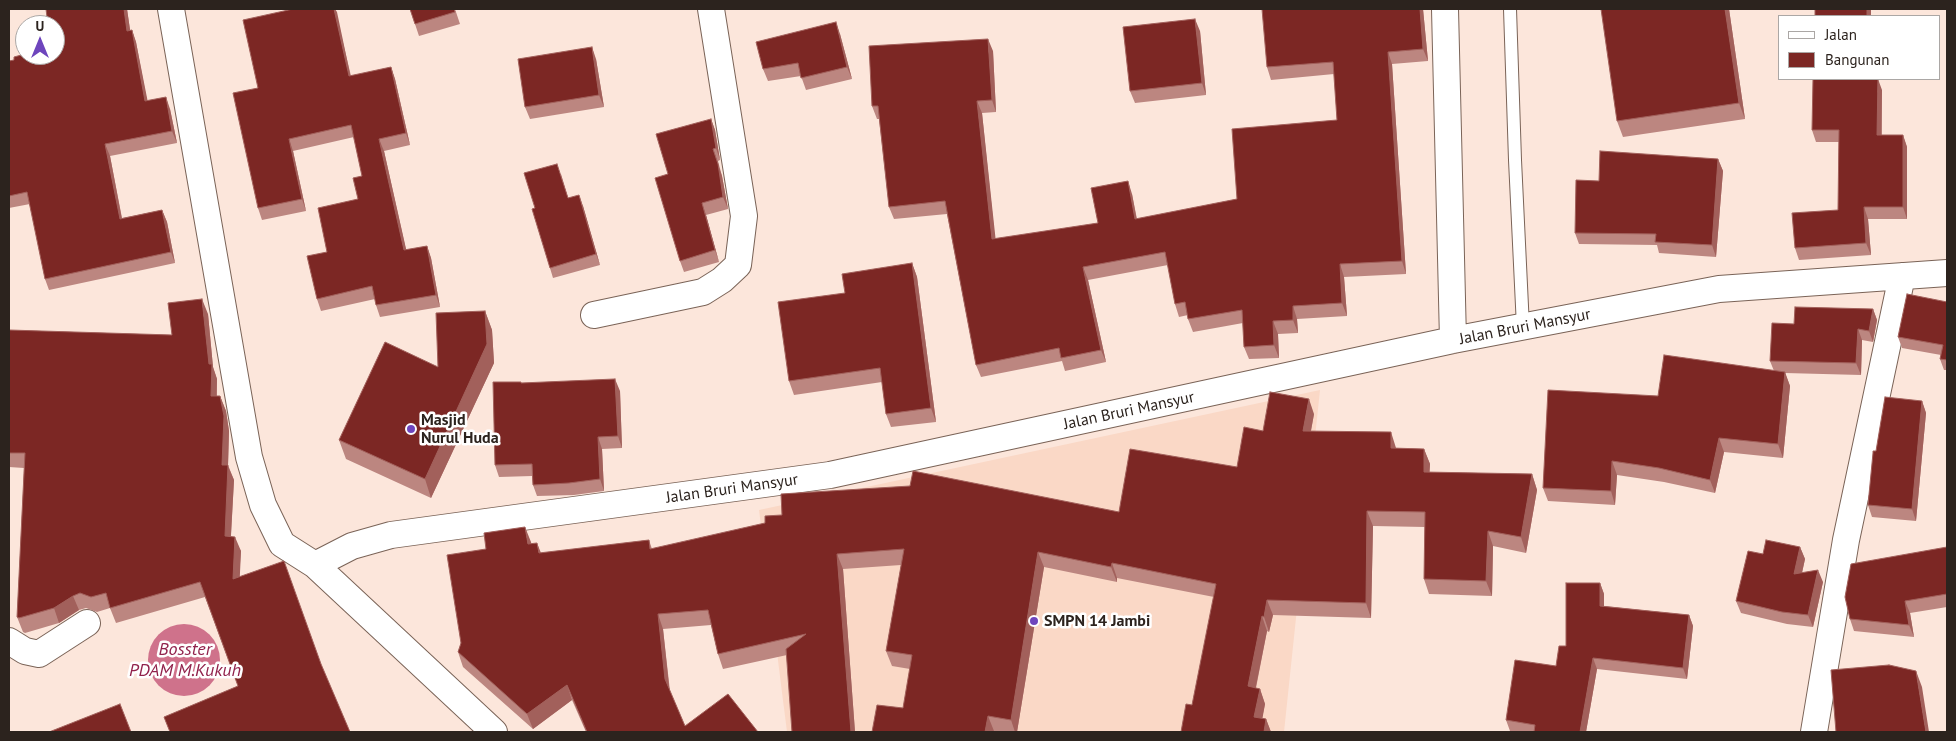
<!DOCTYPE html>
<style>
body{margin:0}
#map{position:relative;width:1956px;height:741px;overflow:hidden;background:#fce6db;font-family:"PT Sans",sans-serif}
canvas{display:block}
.frame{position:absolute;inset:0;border:10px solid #2c231e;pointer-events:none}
.legend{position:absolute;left:1778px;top:15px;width:162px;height:65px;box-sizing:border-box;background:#fff;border:1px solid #aba7a5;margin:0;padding:6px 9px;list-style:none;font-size:15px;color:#2c231e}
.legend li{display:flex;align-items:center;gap:10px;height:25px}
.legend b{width:25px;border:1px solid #aba7a5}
.north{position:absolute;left:15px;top:15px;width:50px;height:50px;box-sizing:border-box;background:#fff;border:1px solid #aba7a5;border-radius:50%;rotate:0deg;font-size:14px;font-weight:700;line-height:20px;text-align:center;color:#2c231e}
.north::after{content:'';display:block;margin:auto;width:18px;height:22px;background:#6e45bd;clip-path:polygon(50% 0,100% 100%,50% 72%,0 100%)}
</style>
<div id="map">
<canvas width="1956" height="741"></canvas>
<div class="frame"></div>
<ul class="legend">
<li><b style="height:6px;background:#fff"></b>Jalan</li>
<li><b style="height:14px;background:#7c2724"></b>Bangunan</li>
</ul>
<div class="north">U</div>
</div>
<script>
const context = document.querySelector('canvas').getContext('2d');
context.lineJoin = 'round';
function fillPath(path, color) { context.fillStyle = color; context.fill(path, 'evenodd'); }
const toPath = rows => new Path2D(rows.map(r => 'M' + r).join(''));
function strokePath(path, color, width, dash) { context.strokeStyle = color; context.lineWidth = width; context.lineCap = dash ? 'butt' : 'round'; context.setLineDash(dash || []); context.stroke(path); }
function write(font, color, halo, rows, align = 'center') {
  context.font = font + ' "PT Sans",sans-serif'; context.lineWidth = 5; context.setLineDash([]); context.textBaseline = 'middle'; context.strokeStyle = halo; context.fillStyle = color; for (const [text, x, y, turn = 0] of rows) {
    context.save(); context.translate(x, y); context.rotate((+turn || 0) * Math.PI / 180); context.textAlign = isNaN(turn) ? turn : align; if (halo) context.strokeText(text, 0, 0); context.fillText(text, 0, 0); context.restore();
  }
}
fillPath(toPath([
 [1320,390,1284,732,787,732,759,510]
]), '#fad8c6');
fillPath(toPath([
 '148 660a36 36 0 1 1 72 0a36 36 0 1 1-72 0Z'
]), '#cf728b');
const lane = toPath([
 [1510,9,1515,160,1523,327]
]);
const street = toPath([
 [171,9,249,457,263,505,282,544,315,565,494,732],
 [1445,9,1453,340],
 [594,315,703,292,722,280,738,265,744,216,711,9],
 [315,565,352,546,391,535,830,475,1453,340,1719,289,1947,273],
 [9,641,25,651,39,654,87,623],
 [1814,732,1846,540,1902,276]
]);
strokePath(lane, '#7a6357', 14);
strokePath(street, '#7a6357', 28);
strokePath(lane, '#fff', 12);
strokePath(street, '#fff', 26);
fillPath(toPath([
 [46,9,127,9,130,30,132,30,136,42,147,101,170,109,177,143,110,156,122,218,162,210,167,222,175,263,49,290,45,279,30,204,9,208,9,61,55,55],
 [293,9,335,9,351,76,391,67,395,79,410,145,384,151,406,250,427,246,431,258,440,307,380,317,376,305,375,299,321,311,317,299,327,252,358,199,362,176,354,137,293,151,306,211,262,220,258,208,258,88],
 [410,9,455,9,460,24,419,36],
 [1423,9,1428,61,1392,64,1406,274,1344,277,1347,316,1297,319,1298,333,1278,334,1279,358,1249,359,1244,347,1243,323,1193,332,1188,319,1188,315,1179,317,1175,304,1168,265,1088,280,1106,362,1065,371,1062,361,981,377,976,365,947,214,894,219,889,207,879,119,877,119,872,106,993,51,996,112,982,113,995,239,1098,223,1132,194,1137,219,1237,199,1337,120,1334,74,1271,80,1267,67],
 [1729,9,1745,119,1623,137,1617,121],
 [1736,9,1871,9,1871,16,1815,16,1815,9,1737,10],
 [1200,31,1206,95,1135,103,1130,91],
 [840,34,852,79,806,90,801,76,768,81,763,69],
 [596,59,604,107,530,119,525,107],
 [1882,90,1882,135,1903,135,1907,147,1907,219,1868,219,1871,255,1799,260,1795,248,1838,210,1839,142,1816,142,1812,130],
 [711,119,715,130,720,160,718,161,722,176,728,209,706,215,719,262,684,272,680,261,668,174],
 [1718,159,1723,171,1716,257,1659,253,1657,245,1579,244,1575,233,1599,181],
 [561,174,568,198,583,206,600,265,553,278,550,268,535,208],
 [912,263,917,277,936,422,891,427,886,414,882,382,794,395,789,381,845,293],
 [1947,302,1947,370,1944,370,1940,359,1941,355,1902,348,1898,337],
 [1873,309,1877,320,1873,342,1862,340,1861,375,1785,373,1790,386,1783,458,1724,452,1715,493,1664,482,1617,475,1615,505,1548,501,1543,488,1658,396,1774,371,1770,361,1794,324],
 [485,311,492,330,494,363,431,498,346,459,339,440,438,367],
 [208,314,213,367,217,379,217,396,220,396,226,411,229,431,228,465,234,480,231,536,241,551,239,577,321,665,350,732,170,732,164,717,238,686,205,597,116,623,110,608,97,612,86,608,79,610,59,623,25,633,23,632,17,617,24,468,9,467,9,330,172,335],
 [522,383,620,391,622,448,602,449,604,491,574,495,537,496,533,485,532,476,499,477,495,465],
 [1922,401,1926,413,1916,521,1872,517,1868,505,1876,451],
 [1314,414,1311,431,1396,448,1424,449,1430,464,1429,472,1532,474,1537,490,1526,553,1493,546,1492,596,1429,594,1424,579,1425,527,1373,526,1371,618,1273,615,1269,632,1267,631,1256,688,1260,689,1265,704,1262,718,1266,719,1271,732,1181,732,1192,705,1214,597,1117,578,1117,582,1044,567,1017,732,1000,732,994,731,993,732,872,732,903,708,910,669,892,666,886,651,901,565,843,569,855,732,792,732,787,655,723,669,718,654,711,625,663,629,670,691,685,726,758,732,586,732,572,700,533,729,463,667,458,652,541,553,649,540,652,549,1119,512,1237,467,1263,431],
 [1800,547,1805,559,1802,573,1823,582,1813,627,1787,624,1741,613,1736,601,1763,554],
 [1947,547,1947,607,1910,613,1914,637,1854,631,1850,619],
 [1600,583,1604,594,1604,606,1689,615,1693,626,1687,679,1597,669,1586,732,1518,732,1510,731,1506,720,1556,666]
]), '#bc8680');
fillPath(toPath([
 [124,9,127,9,132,43,127,31],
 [334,9,335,9,337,12,353,88,349,76],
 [1420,9,1423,9,1428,61,1423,49],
 [1725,9,1729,9,1745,119,1739,103],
 [1867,9,1871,9,1871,16,1867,16],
 [1195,19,1200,31,1206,95,1202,83],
 [836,22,840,34,852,79,847,67],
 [132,30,136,42,150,113,145,101],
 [988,39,993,51,996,112,992,100],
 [592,47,596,59,604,107,599,95],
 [1388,52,1392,64,1406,274,1402,261],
 [391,67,395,79,410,145,406,133],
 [1878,79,1882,90,1881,147,1877,135],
 [166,97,170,109,177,143,172,131],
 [977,101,982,113,997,252,992,239],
 [711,119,715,130,720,160,716,148],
 [1903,135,1907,147,1907,219,1903,207],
 [289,139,293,151,306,211,302,199],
 [379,139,384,151,409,262,404,250],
 [105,144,110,156,124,230,120,219],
 [713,149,722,176,728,209,723,197],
 [1718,159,1723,171,1716,257,1712,245],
 [1128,181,1132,194,1139,232,1135,219],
 [579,195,583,206,600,265,596,254],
 [702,203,706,215,719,262,715,250],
 [1864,207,1868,219,1871,255,1866,243],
 [162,210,167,222,175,263,171,252],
 [427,246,431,258,440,307,436,295],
 [912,263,917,277,936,422,931,408],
 [1340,264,1344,277,1347,316,1342,303],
 [1083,267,1088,280,1106,362,1101,350],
 [202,299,208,314,213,367,217,379,216,411,211,396,209,364],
 [1293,306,1297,319,1298,333,1293,320],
 [1873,309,1877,320,1873,342,1869,331],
 [485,311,492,330,494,363,431,498,425,479],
 [1273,321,1278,334,1279,358,1274,345],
 [1858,329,1862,340,1861,375,1856,363],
 [1785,372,1790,386,1783,458,1778,444],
 [615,379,620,391,622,448,618,436],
 [220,396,226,411,229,431,228,466,234,480,230,551,225,536],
 [1309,399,1314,414,1308,446,1303,431],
 [1922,401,1926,413,1916,521,1912,509],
 [1391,432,1396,448,1396,463,1391,448],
 [598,437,602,449,604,491,600,479],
 [1719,438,1724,452,1715,493,1710,480],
 [1424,449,1430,464,1429,487,1424,472],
 [1612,461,1617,475,1615,505,1611,491],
 [1532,474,1537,490,1526,553,1521,537],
 [1367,511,1373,526,1371,618,1366,603],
 [525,527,531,542,534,559,528,544],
 [1488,531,1493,546,1492,596,1486,581],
 [235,537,241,551,239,594,233,579],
 [537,543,543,558,539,553],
 [1800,547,1805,559,1799,586,1794,574],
 [1038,552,1044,567,1017,732,1015,732,1011,720],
 [837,554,843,569,855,732,851,732],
 [1112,563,1117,578,1117,582,1111,567],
 [1818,570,1823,582,1813,627,1808,615],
 [1600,583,1604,594,1604,617,1600,606],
 [73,596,79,610,59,623,54,608],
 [1267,600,1273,615,1269,632,1264,617],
 [1905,601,1910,613,1914,637,1909,625],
 [658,614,663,629,670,695,665,679],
 [1689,615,1693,626,1687,679,1683,668],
 [1262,616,1267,631,1253,701,1248,686],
 [1593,658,1597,669,1586,732,1580,732],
 [1916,671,1922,687,1929,732,1926,732],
 [567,685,572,700,533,729,527,714],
 [1260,689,1265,704,1260,732,1254,717],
 [988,716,994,731,993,732,985,732],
 [1266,719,1271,732,1264,732]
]), '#a2605b');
const building = toPath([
 [46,9,124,9,127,31,132,30,145,101,166,97,172,131,105,144,120,219,162,210,171,252,45,279,27,192,9,196,9,61,14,60,14,57,25,54,25,55,55,55,55,25,48,25,46,9],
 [293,9,334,9,349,76,391,67,406,133,379,139,404,250,427,246,436,295,376,305,372,286,317,299,307,256,327,252,318,208,358,199,353,178,362,176,351,125,289,139,302,199,258,208,233,93,258,88,243,20,293,9],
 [410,9,454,9,455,12,415,24,410,9],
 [1262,9,1420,9,1423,49,1388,52,1402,261,1340,264,1342,303,1293,306,1293,320,1273,321,1274,345,1244,347,1242,310,1188,319,1185,302,1175,304,1165,252,1083,267,1101,350,1061,358,1059,348,976,365,945,201,889,207,878,106,872,106,869,46,988,39,992,100,977,101,992,239,1098,223,1091,188,1128,181,1135,219,1237,199,1232,129,1337,120,1333,62,1267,67,1262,9],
 [1601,9,1725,9,1739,103,1617,121,1601,9],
 [1815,9,1867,9,1867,16,1815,16,1815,9],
 [1195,19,1202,83,1130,91,1123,27,1195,19],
 [836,22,847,67,801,78,798,63,763,69,756,42,836,22],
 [592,47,599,95,525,107,518,59,592,47],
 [1813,79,1878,79,1877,135,1903,135,1903,207,1864,207,1866,243,1795,248,1792,213,1838,210,1839,130,1812,130,1813,79],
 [711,119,716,148,713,149,718,164,723,197,702,203,715,250,680,261,655,178,668,174,656,134,711,119],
 [1600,151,1718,159,1712,245,1655,242,1656,234,1575,233,1576,180,1599,181,1600,151],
 [557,164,568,198,579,195,596,254,550,268,532,209,535,208,524,173,557,164],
 [912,263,931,408,886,414,880,368,789,381,778,302,845,293,842,274,912,263],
 [1907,294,1947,302,1947,360,1940,359,1943,345,1898,337,1907,294],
 [202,299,209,364,212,364,211,396,220,396,224,416,222,465,228,465,225,536,235,537,233,579,284,561,321,664,350,732,170,732,164,717,238,686,200,582,110,608,106,593,91,597,80,593,73,596,54,608,19,618,17,617,25,453,9,453,9,330,172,335,168,303,202,299],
 [1795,307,1873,309,1869,331,1858,329,1856,363,1770,361,1772,323,1794,324,1795,307],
 [485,311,487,344,425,479,339,440,385,342,438,367,436,313,485,311],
 [1664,355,1785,372,1778,444,1719,438,1710,480,1659,468,1612,461,1611,491,1543,488,1548,390,1658,396,1664,355],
 [615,379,618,436,598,437,600,479,569,483,533,485,532,464,495,465,493,382,521,382,521,383,615,379],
 [1270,392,1309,399,1303,431,1391,432,1391,448,1424,449,1424,472,1532,474,1521,537,1488,531,1486,581,1424,579,1425,512,1367,511,1366,603,1267,600,1264,617,1262,616,1248,686,1260,689,1254,717,1266,719,1264,732,1181,732,1186,704,1192,705,1216,584,1112,563,1111,567,1038,552,1011,720,988,716,985,732,872,732,877,705,903,708,912,655,886,651,904,549,837,554,851,732,792,732,786,649,806,634,718,654,708,610,658,614,665,679,685,726,728,694,758,732,587,732,567,685,527,714,458,652,461,643,447,555,486,549,484,533,525,527,528,544,537,543,539,553,649,540,650,549,765,523,765,516,782,515,781,494,910,486,913,471,1119,512,1130,449,1237,467,1244,427,1263,431,1270,392],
 [1885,397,1922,401,1912,509,1868,505,1873,453,1873,451,1876,451,1885,397],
 [1766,540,1800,547,1794,574,1818,570,1808,615,1782,612,1736,601,1748,551,1763,554,1766,540],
 [1947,547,1947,594,1905,601,1909,625,1850,619,1845,597,1851,564,1947,547],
 [1566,583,1600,583,1600,606,1689,615,1683,668,1593,658,1580,732,1534,732,1535,725,1506,720,1515,660,1556,666,1559,646,1566,646,1566,583],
 [1889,665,1916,671,1926,732,1836,732,1831,670,1889,665],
 [120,704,131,732,49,732,120,704]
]);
fillPath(building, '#7c2724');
strokePath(building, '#a2605b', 1);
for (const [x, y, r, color] of [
 [411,429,5,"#6e45bd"],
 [1034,621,5,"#6e45bd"]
]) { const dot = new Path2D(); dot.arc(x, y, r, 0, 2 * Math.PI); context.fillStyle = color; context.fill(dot); strokePath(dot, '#fff', 2); }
write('16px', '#2c231e', '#fff', [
 ["Jalan Bruri Mansyur",1525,327,-11],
 ["Jalan Bruri Mansyur",1129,411,-12],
 ["Jalan Bruri Mansyur",732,489,-8]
]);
write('bold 16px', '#2c231e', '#fff', [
 ["Masjid",421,420],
 ["Nurul Huda",421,438],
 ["SMPN 14 Jambi",1044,621]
], 'left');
write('italic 18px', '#91224c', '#fff', [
 ["Bosster",185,650],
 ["PDAM M.Kukuh",185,671]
]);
</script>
